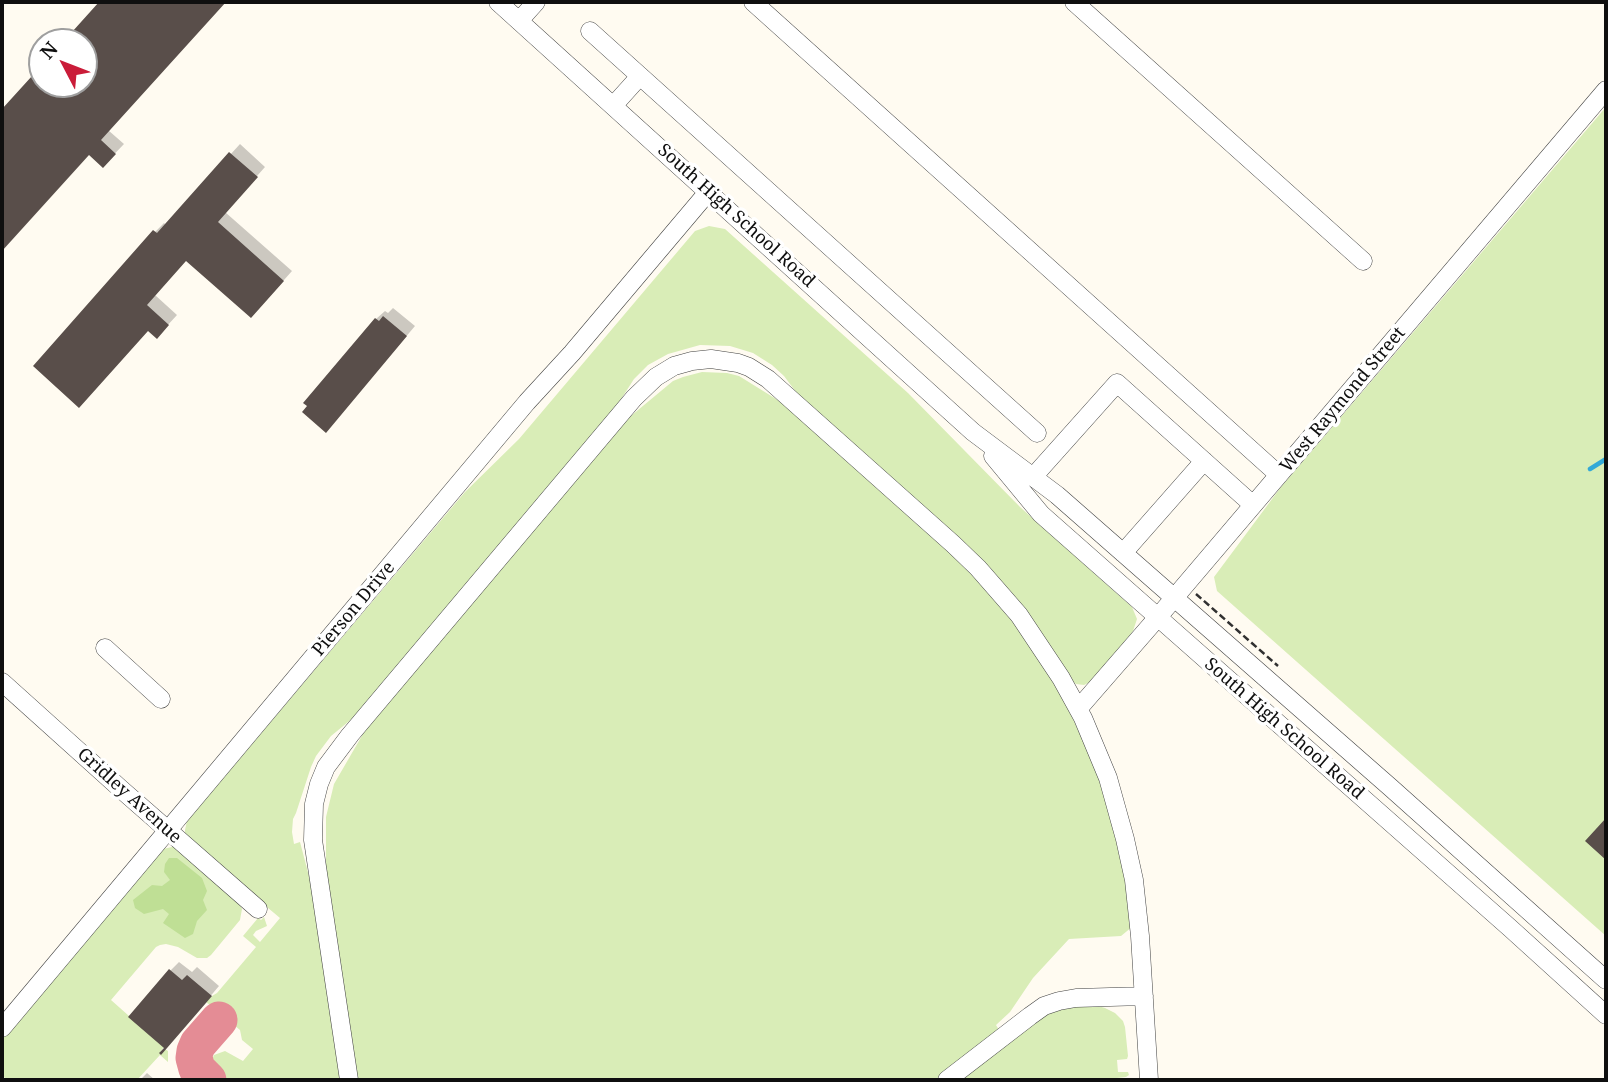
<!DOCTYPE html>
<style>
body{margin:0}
#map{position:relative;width:1608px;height:1082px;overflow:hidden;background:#fffbf1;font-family:"Noto Serif",serif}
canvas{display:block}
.frame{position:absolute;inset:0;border:4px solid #0f0f0f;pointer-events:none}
.north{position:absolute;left:28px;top:28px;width:70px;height:70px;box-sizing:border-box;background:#fff;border:2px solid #9f9f9f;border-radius:50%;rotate:312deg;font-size:19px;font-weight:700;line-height:28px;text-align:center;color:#0f0f0f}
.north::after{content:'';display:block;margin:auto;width:24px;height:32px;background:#ca1c39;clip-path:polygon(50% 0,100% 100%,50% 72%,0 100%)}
</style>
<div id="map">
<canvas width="1608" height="1082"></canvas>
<div class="frame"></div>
<div class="north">N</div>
</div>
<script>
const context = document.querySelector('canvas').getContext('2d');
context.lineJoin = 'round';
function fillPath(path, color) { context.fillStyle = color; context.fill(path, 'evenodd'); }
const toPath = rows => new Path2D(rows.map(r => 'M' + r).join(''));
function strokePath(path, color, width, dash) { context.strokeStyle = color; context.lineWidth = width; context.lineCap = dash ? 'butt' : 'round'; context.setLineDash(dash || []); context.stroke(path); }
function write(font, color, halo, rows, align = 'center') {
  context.font = font + ' "Noto Serif",serif'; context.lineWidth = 7; context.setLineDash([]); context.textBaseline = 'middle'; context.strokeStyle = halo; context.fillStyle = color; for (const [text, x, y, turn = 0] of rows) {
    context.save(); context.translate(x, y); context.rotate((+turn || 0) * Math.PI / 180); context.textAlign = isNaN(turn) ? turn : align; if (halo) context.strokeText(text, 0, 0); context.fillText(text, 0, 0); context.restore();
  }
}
fillPath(toPath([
 [1606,107,1606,936,1217,591,1214,577,1281,487],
 [709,226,725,229,908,393,1020,507,1132,607,1137,619,1133,631,1094,680,1084,685,1076,684,1071,680,1040,633,799,396,784,376,772,365,753,353,730,346,700,345,668,354,648,365,634,379,614,410,353,718,331,736,316,756,311,767,296,813,293,819,292,832,294,844,300,842,314,895,342,1080,225,1080,213,1069,211,1062,214,1055,225,1051,243,1061,253,1049,242,1040,240,1030,229,1021,233,1016,228,1012,223,1016,206,1002,212,996,217,993,256,947,243,936,258,918,261,920,264,917,267,926,256,931,253,935,260,942,280,918,187,840,185,836,185,830,187,821,465,492,519,439,695,231],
 [702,372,727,373,739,376,789,407,947,548,991,593,1023,634,1064,699,1095,767,1106,796,1126,877,1132,927,1121,936,1069,939,1033,978,1010,1012,996,1025,999,1030,937,1080,357,1080,326,872,326,817,334,784,367,727,626,420,673,381,683,377],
 [172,847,176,847,238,899,242,909,240,920,211,955,207,958,197,958,178,947,166,944,160,945,156,947,111,1000,164,1047,160,1052,161,1053,165,1049,168,1051,168,1062,160,1055,137,1080,7,1080,2,1075,2,1039,160,852,163,849],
 [1070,1006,1098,1006,1105,1008,1115,1013,1123,1021,1125,1027,1128,1056,1127,1059,1117,1060,1118,1072,1128,1072,1129,1075,1126,1077,1117,1078,1117,1080,960,1080,1047,1012]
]), '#d9edb7');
fillPath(toPath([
 [169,858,177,858,202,878,207,891,203,900,207,910,197,921,193,934,185,938,163,923,169,914,163,909,144,914,135,908,133,900,152,885,162,886,170,880,164,872,165,864]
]), '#bfdf95');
fillPath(toPath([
 [101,2,225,2,108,130,124,144,103,166,89,153,2,250,2,112,42,67,42,84,84,84,84,42,65,42],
 [240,144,265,167,225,212,292,271,260,307,187,259,155,295,177,315,166,327,148,329,88,397,155,232,164,223,166,225],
 [393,308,415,326,335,421,376,319,385,311,388,313],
 [179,962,192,972,197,967,219,986,175,1038,170,971],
 [147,1073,155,1080,140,1080]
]), '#0003');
strokePath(toPath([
 [1590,469,1606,459]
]), '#33a9d7', 4.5);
strokePath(toPath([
 [208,1080,197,1069,194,1058,195,1051,198,1044,219,1020]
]), '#e48c95', 37);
fillPath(toPath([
 [99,2,226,2,101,140,116,154,103,168,89,155,2,251,2,109,42,65,42,84,84,84,84,42,63,42],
 [229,152,258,177,218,222,284,281,251,318,186,261,147,305,169,325,157,339,148,331,79,408,33,366,153,230,157,233],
 [383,316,407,336,326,433,302,412,307,406,303,403,375,318,379,321],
 [1606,818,1606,860,1585,841],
 [169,969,182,980,187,975,212,996,161,1055,159,1053,164,1048,128,1017]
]), '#594e4a');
const minor = toPath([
 [498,2,973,432,1057,495,1390,787,1606,980],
 [753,2,1279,475],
 [1074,2,1363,261],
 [519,21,536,2],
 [590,31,1037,433],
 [613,106,640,76],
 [993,456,1041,514,1510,928,1606,1015],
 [1033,477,1117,383,1253,505],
 [1123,553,1204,461],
 [105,648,161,699],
 [2,682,122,790,258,909],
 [1078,709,1158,617,1606,90],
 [2,1028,527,402,572,353,708,192],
 [349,1080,313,840,314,804,319,784,326,767,350,735,634,398,656,377,674,366,692,361,711,359,738,363,749,367,768,379,953,544,978,568,1019,615,1061,678,1083,718,1108,778,1125,839,1134,880,1140,936,1149,1080],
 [947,1080,1030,1016,1044,1006,1059,1001,1076,998,1144,996]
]);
strokePath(minor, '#424242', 19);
strokePath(toPath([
 [1196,594,1278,666]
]), '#313131', 2.5, [7, 3.5]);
strokePath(minor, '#fff', 18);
write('18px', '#0f0f0f', '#fff', [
 ["South High School Road",736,216,42],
 ["West Raymond Street",1343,400,-50],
 ["Pierson Drive",354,609,-50],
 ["South High School Road",1284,729,41],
 ["Gridley Avenue",129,796,42]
]);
</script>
